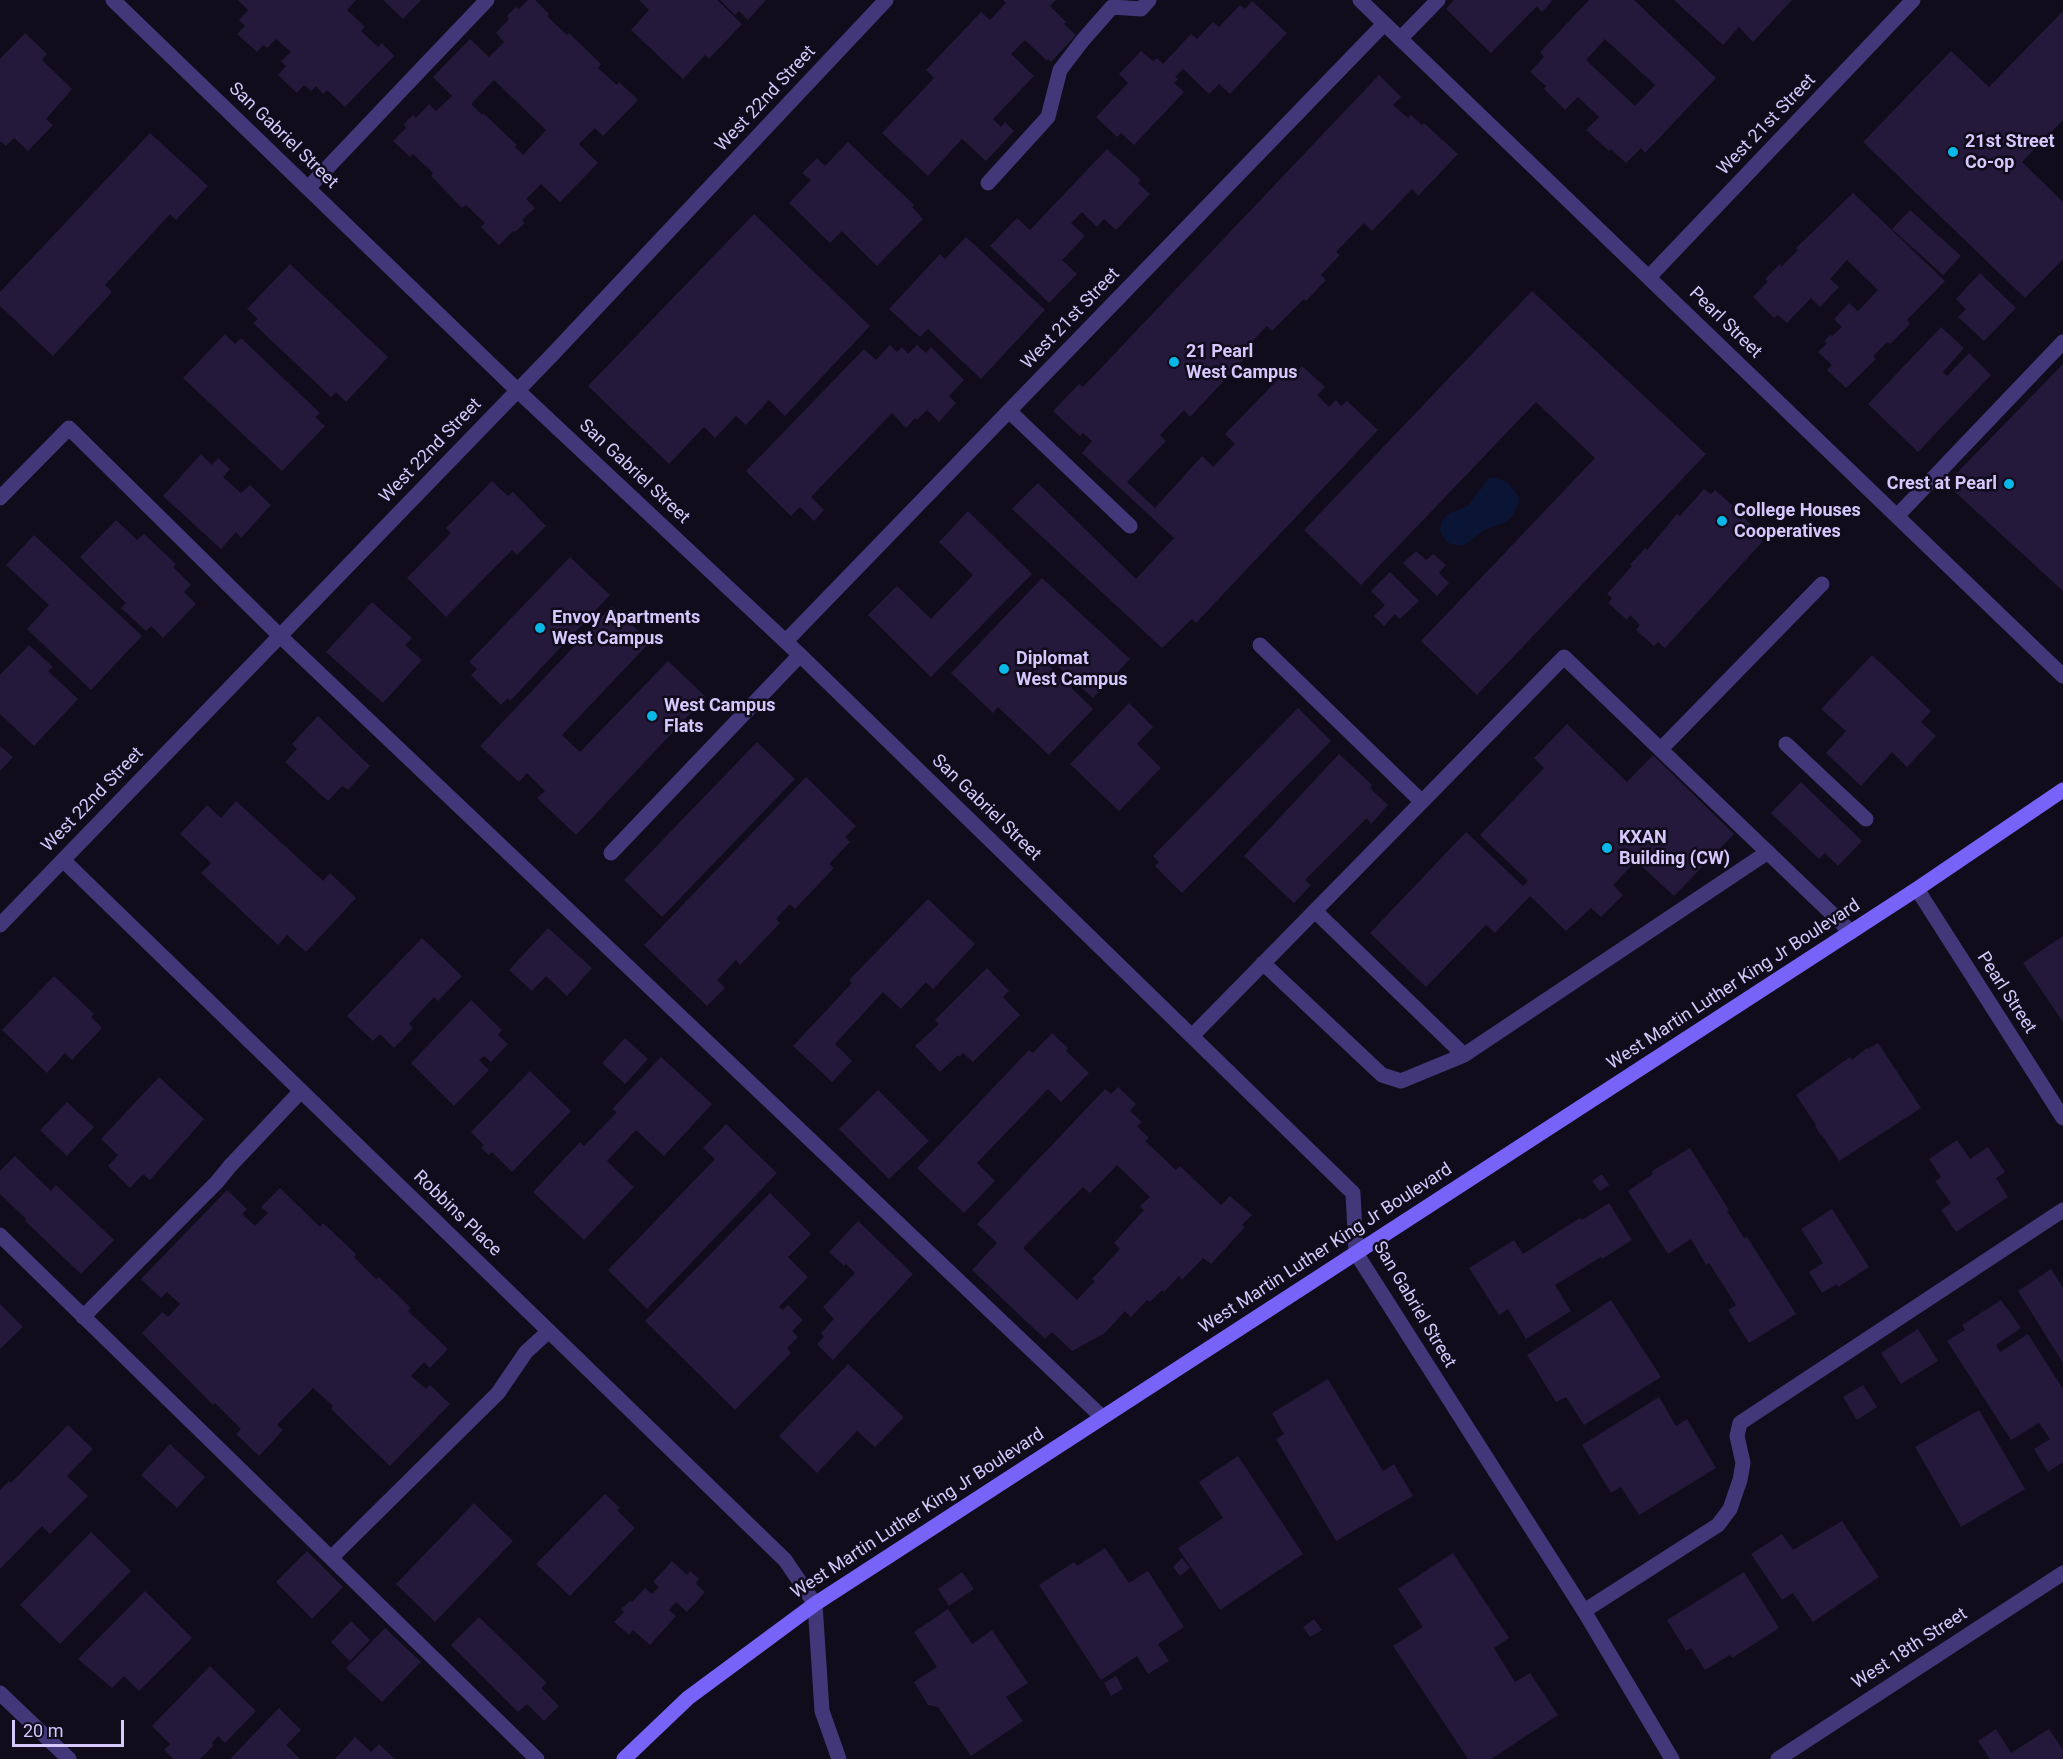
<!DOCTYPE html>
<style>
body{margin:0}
#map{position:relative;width:2063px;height:1759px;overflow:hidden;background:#100c1b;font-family:Roboto,sans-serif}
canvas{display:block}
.scale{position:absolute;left:12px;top:1720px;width:112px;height:27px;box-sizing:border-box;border:3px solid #d4c8fd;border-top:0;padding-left:8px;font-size:18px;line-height:21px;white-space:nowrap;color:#d4c8fd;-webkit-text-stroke:4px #100c1b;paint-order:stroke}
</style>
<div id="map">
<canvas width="2063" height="1759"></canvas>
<div class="scale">20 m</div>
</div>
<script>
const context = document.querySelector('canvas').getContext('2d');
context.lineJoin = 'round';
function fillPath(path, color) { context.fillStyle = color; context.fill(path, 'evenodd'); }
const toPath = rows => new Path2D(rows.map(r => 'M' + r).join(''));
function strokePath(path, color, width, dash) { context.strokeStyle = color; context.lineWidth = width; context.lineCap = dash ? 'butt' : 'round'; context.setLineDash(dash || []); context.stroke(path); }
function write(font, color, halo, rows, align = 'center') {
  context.font = font + ' Roboto,sans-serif'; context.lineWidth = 5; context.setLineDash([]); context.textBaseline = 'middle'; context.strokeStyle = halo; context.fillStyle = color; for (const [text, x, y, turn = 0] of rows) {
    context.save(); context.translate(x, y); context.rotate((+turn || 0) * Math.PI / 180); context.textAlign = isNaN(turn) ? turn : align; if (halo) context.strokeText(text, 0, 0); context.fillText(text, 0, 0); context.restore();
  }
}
fillPath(toPath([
 [1489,478,1496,478,1507,482,1518,495,1519,502,1512,516,1506,522,1486,529,1463,546,1450,544,1445,540,1440,530,1442,521,1450,513,1468,506]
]), '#0a1536');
fillPath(toPath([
 [238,0,356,0,347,10,365,27,361,31,378,47,382,43,394,56,345,107,327,90,323,94,316,86,311,91,304,85,297,93,278,75,286,66,281,61,291,52,276,39,267,48,263,45,257,52,237,34,245,26,239,20,248,10],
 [383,0,421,0,403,19],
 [528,0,535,0,549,14,547,16,567,35,569,33,601,64,598,68,617,85,619,82,638,100,603,136,595,128,579,144,598,163,560,202,541,184,526,199,535,208,522,220,525,223,515,232,513,231,499,245,481,227,485,223,466,205,462,208,431,176,433,173,413,154,410,157,393,141,406,128,404,124,413,115,416,118,429,104,436,111,452,96,433,77,470,39,489,57,504,42,496,33,509,19,507,16,516,7,519,9],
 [494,80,546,130,523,155,515,147,517,145,483,113,482,115,471,104],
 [639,0,717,0,742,24,709,59,705,55,683,79,631,30,649,10],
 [720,0,766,0,748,20,739,11,735,15],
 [1003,0,1056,0,1050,6,1066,22,1064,24,1076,35,1051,62,1048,59,1047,61,1025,40,1011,54,1034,76,993,119,1001,127,1005,122,1014,131,986,161,962,139,928,176,882,133,934,78,926,70,981,12,990,20,1006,3],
 [1454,0,1553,0,1542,12,1537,6,1491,53,1446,9],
 [1589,0,1634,0,1716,78,1645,153,1641,148,1626,163,1611,149,1609,151,1586,130,1599,117,1578,97,1565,110,1544,89,1546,86,1530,72,1544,57,1540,52],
 [1605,39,1655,85,1635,106,1586,60],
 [1674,0,1792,0,1753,42,1739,27,1723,45],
 [1252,1,1287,33,1230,94,1219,84,1209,94,1183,69,1175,77,1178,79,1174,83,1184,92,1134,145,1121,133,1117,137,1096,117,1128,83,1119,74,1141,51,1153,61,1157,58,1163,64,1191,34,1197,39,1213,22,1219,27,1240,5,1245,9],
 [2063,11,2063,120,2022,162,2063,202,2063,259,2025,298,1863,142,1951,51,1989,87],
 [25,33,47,54,42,60,72,89,46,119,53,125,28,151,14,138,6,146,0,141,0,59],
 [1379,75,1401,97,1393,105,1408,118,1411,115,1422,125,1424,123,1458,154,1418,196,1412,189,1372,231,1364,223,1336,252,1340,255,1321,275,1326,280,1306,301,1304,299,1272,331,1267,326,1241,353,1245,358,1190,417,1184,410,1160,435,1166,441,1127,482,1155,508,1202,456,1213,467,1235,444,1225,434,1284,373,1290,379,1302,366,1325,387,1317,395,1329,407,1336,400,1341,406,1347,401,1378,430,1196,623,1192,619,1162,648,1012,509,1038,483,1136,579,1174,538,1082,453,1092,441,1083,433,1080,436,1053,411,1079,384,1083,387],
 [150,133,208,186,176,220,170,214,105,285,112,292,53,356,0,306,0,292],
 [848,142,914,205,912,207,923,219,877,266,842,231,830,243,789,203,811,180,802,173,817,158,825,166],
 [1107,149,1141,180,1138,183,1150,194,1116,230,1104,219,1097,227,1082,212,1071,223,1085,236,1062,260,1077,274,1049,303,990,246,1017,218,1030,230],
 [1853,193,1945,281,1907,320,1910,324,1890,344,1887,342,1873,356,1876,359,1846,388,1827,370,1832,365,1818,352,1827,343,1824,341,1830,335,1832,336,1842,327,1834,319,1849,303,1858,311,1878,290,1847,260,1830,279,1839,287,1820,307,1811,298,1787,323,1778,315,1774,318,1753,297,1768,281,1765,279,1780,264,1781,267,1798,250,1796,248],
 [1910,210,1961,256,1943,275,1892,229],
 [754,214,870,326,785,416,769,400,746,425,736,416,715,438,704,427,669,464,588,386],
 [966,237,1045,310,981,379,928,329,920,337,889,309,940,254,945,259],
 [290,264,388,357,346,402,336,392,331,397,253,323,258,319,247,309],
 [1980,273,2016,308,1984,341,1958,317,1966,309,1956,299],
 [1532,291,1706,454,1477,695,1421,641,1595,458,1536,402,1361,585,1304,530],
 [1941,327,1964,348,1943,372,1947,376,1969,353,1991,375,1918,452,1868,404],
 [225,334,235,344,241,338,320,413,315,417,325,426,282,471,183,378],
 [890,345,897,352,902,347,908,354,917,345,926,353,931,347,964,380,949,396,956,403,939,422,927,410,917,420,915,418,906,428,892,413,811,497,824,510,814,521,800,507,791,516,746,471,864,349,876,360],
 [2063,364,2063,591,1955,492,1954,476],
 [201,454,212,465,218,458,230,469,223,477,241,493,250,485,271,505,241,538,236,532,221,549,163,496],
 [492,481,508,496,513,492,546,526,517,555,512,550,446,617,407,578,451,533,446,528],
 [1704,489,1711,494,1715,490,1733,506,1730,509,1741,520,1743,517,1762,534,1758,538,1763,541,1665,648,1658,642,1654,646,1636,630,1640,625,1630,615,1627,620,1608,603,1612,598,1607,594,1632,566,1630,565,1645,548,1647,550,1677,514,1680,516],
 [968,511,1032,574,931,677,868,615,897,586,931,619,973,575,939,542],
 [116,520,137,540,144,534,176,564,173,567,191,585,184,592,196,604,163,638,151,626,146,631,121,608,126,603,80,557],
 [34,535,142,636,91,690,27,629,49,605,6,565],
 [1416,551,1426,560,1433,554,1446,565,1439,573,1449,583,1437,596,1403,563],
 [570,557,610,595,510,701,508,698,501,705,471,675,477,669,469,662],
 [1390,572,1419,601,1400,619,1395,614,1384,626,1374,616,1385,605,1371,591],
 [1042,578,1130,659,1093,698,1052,661,1048,665,1093,709,1049,755,998,707,993,713,951,673],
 [372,602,412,638,405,645,422,660,383,703,326,652],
 [612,606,650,642,562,735,580,752,668,661,706,697,576,835,537,798,545,791,527,773,519,782,480,746],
 [29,645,53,667,48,671,78,699,34,746,0,714,0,675],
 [1872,655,1931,711,1921,722,1936,736,1907,767,1892,752,1861,786,1826,753,1846,731,1821,709],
 [1129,703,1153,727,1137,744,1161,768,1119,811,1070,764],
 [1298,708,1331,741,1182,893,1155,866,1159,862,1153,856],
 [318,716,370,766,348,790,342,786,328,801,285,762,297,749,292,744],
 [1567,724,1627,782,1653,755,1734,834,1674,896,1636,861,1613,885,1623,895,1601,917,1591,908,1566,931,1530,896,1495,933,1486,925,1426,987,1370,933,1466,832,1523,886,1528,881,1480,835,1544,768,1534,758],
 [757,742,795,779,662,917,624,880],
 [0,746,13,757,0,771],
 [1339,754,1372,785,1370,788,1388,805,1371,824,1367,818,1305,880,1311,885,1294,903,1244,856],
 [806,777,856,826,845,837,850,842,829,864,834,868,795,909,790,904,776,919,780,923,740,965,736,960,717,980,725,988,707,1006,644,945],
 [1801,782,1862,841,1838,866,1825,853,1819,859,1771,813],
 [236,801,323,881,330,873,356,898,306,952,287,935,278,945,201,873,211,863,180,834,207,805,221,818],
 [928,899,975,944,933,989,926,982,901,1009,883,992,835,1044,852,1061,832,1082,793,1046,852,983,849,980],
 [548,928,592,968,567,996,546,976,532,991,509,970],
 [2063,936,2063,1022,2023,963],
 [422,938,462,976,438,1001,434,997,409,1024,413,1028,394,1048,380,1034,373,1041,347,1016],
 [987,968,1009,991,1003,997,1020,1015,973,1062,963,1053,959,1057,958,1055,940,1072,915,1046,939,1024,935,1020],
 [54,976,94,1014,91,1017,102,1028,72,1060,65,1053,47,1073,2,1030],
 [471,1000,502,1030,498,1035,508,1044,491,1062,484,1056,479,1060,489,1070,454,1106,411,1063],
 [1052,1033,1068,1048,1066,1051,1089,1073,1061,1102,1048,1089,977,1163,995,1181,964,1213,917,1168,1029,1050,1033,1053],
 [625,1038,648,1059,625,1084,602,1063],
 [1878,1043,1921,1108,1839,1161,1822,1135,1821,1136,1815,1126,1816,1125,1796,1095,1850,1057,1852,1060,1867,1048,1868,1049],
 [661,1057,712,1104,664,1156,636,1130,607,1161,634,1187,584,1240,533,1192,580,1142,584,1146,617,1112,612,1109],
 [530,1071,571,1111,512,1172,492,1152,489,1155,481,1148,484,1145,471,1132],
 [159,1077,204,1119,150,1180,143,1174,130,1188,108,1166,118,1155,101,1139],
 [1118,1087,1136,1104,1130,1111,1142,1122,1137,1126,1149,1138,1145,1141,1176,1170,1180,1166,1221,1205,1230,1196,1252,1215,1242,1225,1245,1227,1211,1264,1203,1258,1182,1280,1179,1276,1164,1292,1162,1290,1150,1302,1147,1300,1131,1317,1125,1311,1105,1333,1072,1351,1052,1332,1045,1339,972,1270,997,1243,977,1224,1105,1089,1111,1094],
 [1117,1165,1150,1197,1140,1206,1144,1210,1114,1243,1120,1249,1092,1279,1095,1281,1077,1300,1023,1248,1083,1187,1090,1193],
 [878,1090,929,1141,889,1179,839,1129],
 [67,1102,94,1127,67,1156,40,1130],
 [726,1124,777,1173,647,1309,608,1270,715,1159,703,1148],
 [1957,1140,1970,1159,1988,1147,2005,1172,1996,1178,2008,1197,1956,1232,1941,1210,1951,1203,1935,1181,1941,1177,1929,1159],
 [1690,1148,1729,1210,1727,1211,1744,1238,1747,1237,1796,1314,1749,1343,1728,1310,1736,1305,1709,1263,1706,1265,1691,1239,1668,1254,1628,1191,1653,1174,1652,1171],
 [15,1156,51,1191,56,1185,114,1240,81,1274,25,1221,26,1219,0,1194,0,1171],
 [1602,1174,1609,1185,1600,1191,1592,1181],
 [280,1188,320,1227,323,1223,356,1254,354,1257,376,1279,379,1277,411,1308,408,1311,448,1349,430,1368,424,1362,411,1376,426,1389,430,1385,450,1404,390,1466,331,1409,333,1406,313,1388,277,1425,283,1430,259,1456,236,1434,241,1429,215,1403,213,1405,142,1333,162,1312,168,1317,180,1304,167,1292,161,1298,141,1279,227,1190,247,1209,242,1214,255,1226,268,1213,261,1207],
 [770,1193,811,1234,788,1257,808,1277,779,1307,783,1310,788,1305,803,1320,792,1331,798,1337,787,1348,791,1353,735,1410,645,1321],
 [1609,1203,1632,1240,1602,1259,1601,1257,1555,1285,1571,1311,1526,1339,1508,1309,1499,1315,1469,1268,1514,1240,1523,1254,1580,1218,1582,1220],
 [1832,1209,1869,1267,1838,1287,1837,1284,1822,1293,1809,1272,1823,1263,1801,1229],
 [858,1221,913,1274,833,1360,817,1344,824,1337,821,1333,834,1319,823,1307,855,1273,846,1264,844,1266,829,1252],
 [2051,1269,2063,1288,2063,1363,2018,1291],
 [1611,1300,1661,1377,1584,1425,1566,1397,1556,1402,1527,1355],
 [2001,1300,2021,1328,1996,1345,2000,1352,2028,1334,2063,1389,2063,1462,2048,1472,2034,1449,2050,1439,2039,1423,2011,1440,1947,1341,1965,1330,1962,1325],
 [0,1304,23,1327,0,1349],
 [1918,1329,1938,1361,1901,1384,1881,1353],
 [848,1364,904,1417,875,1447,857,1431,817,1473,779,1436],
 [1328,1379,1383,1471,1394,1464,1413,1496,1336,1541,1276,1439,1284,1434,1272,1413],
 [1863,1385,1877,1407,1857,1420,1843,1397],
 [1659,1397,1676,1426,1687,1419,1716,1468,1639,1515,1621,1487,1611,1493,1582,1445],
 [1979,1410,2025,1489,1961,1527,1915,1447],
 [68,1425,93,1449,67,1476,88,1496,50,1534,42,1526,0,1569,0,1490,9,1481,11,1483],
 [170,1444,205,1477,177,1508,141,1475],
 [1238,1456,1303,1554,1220,1610,1178,1548,1223,1518,1199,1482],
 [605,1494,620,1508,617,1510,635,1528,570,1596,536,1564],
 [474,1503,513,1541,435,1622,396,1584],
 [1842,1521,1879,1577,1813,1622,1793,1593,1782,1600,1751,1554,1782,1534,1793,1550],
 [91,1532,131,1571,60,1644,20,1605],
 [1105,1548,1129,1583,1148,1571,1184,1627,1158,1644,1169,1661,1148,1674,1137,1656,1101,1680,1039,1585,1074,1562,1077,1566],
 [307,1551,343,1587,312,1619,276,1582],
 [1453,1553,1509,1638,1494,1648,1515,1682,1530,1673,1558,1715,1491,1759,1468,1759,1393,1646,1423,1627,1398,1589],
 [1182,1558,1190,1568,1180,1576,1173,1567],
 [672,1561,687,1575,690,1571,699,1579,696,1584,705,1592,687,1612,676,1602,669,1610,676,1616,650,1645,633,1630,629,1635,614,1622,624,1612,621,1609,630,1601,632,1602,645,1588,652,1594,659,1587,653,1582],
 [962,1572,974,1589,949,1606,938,1589],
 [1744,1572,1779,1628,1732,1658,1730,1655,1705,1670,1691,1648,1686,1651,1667,1620],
 [145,1591,192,1638,139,1691,124,1676,112,1688,78,1659],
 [948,1609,972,1644,992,1630,1028,1683,1006,1697,1023,1721,971,1756,938,1707,928,1705,914,1682,937,1667,914,1632],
 [479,1617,547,1683,541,1688,559,1706,544,1721,527,1704,518,1712,451,1645],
 [1314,1619,1322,1630,1310,1637,1303,1627],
 [351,1621,370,1640,350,1661,331,1642],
 [385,1628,421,1662,382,1702,346,1668],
 [210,1666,256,1711,225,1743,218,1736,212,1743,214,1745,200,1759,174,1759,164,1750,170,1744,152,1726],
 [1116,1676,1123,1689,1111,1696,1104,1683],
 [279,1708,301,1730,286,1745,300,1759,230,1759],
 [1996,1729,2011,1753,2049,1729,2063,1750,2063,1759,1990,1759,1978,1741],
 [355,1737,371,1752,379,1744,395,1759,335,1759]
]), '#24193b');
strokePath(toPath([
 [1400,39,1438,0],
 [988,183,1048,117,1060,70,1083,40,1112,7,1141,9,1149,0],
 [308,188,487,0],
 [1009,411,1130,526],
 [0,498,69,428,279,635,1102,1417],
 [1897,516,2063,342],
 [1260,645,1422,802],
 [1786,744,1866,819],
 [1661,749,1822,584],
 [611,853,800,655],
 [1315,911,1464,1055],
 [1263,963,1382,1075,1401,1081,1464,1055,1768,852],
 [1193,1035,1564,657,1851,932],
 [0,1235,537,1759],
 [83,1317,217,1182,230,1166,301,1091],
 [332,1557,498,1393,526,1352,549,1331],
 [1584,1611,1718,1525,1730,1509,1740,1480,1743,1463,1737,1436,1740,1423,2063,1210]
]), '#423879', 15);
strokePath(toPath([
 [113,0,517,390,800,655,1353,1193,1356,1253,1584,1611,1672,1759],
 [1360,0,2063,676],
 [1649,277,1913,0],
 [786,641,1384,24],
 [63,860,785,1560,815,1604,822,1711,839,1759],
 [1917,889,2063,1118],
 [0,925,552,355,886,0],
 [0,1693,69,1759],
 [1778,1759,2063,1573]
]), '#423879', 15);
strokePath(toPath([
 [624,1759,688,1698,815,1604,1917,889,2063,790]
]), '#7863f9', 15);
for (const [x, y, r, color] of [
 [1953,152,6,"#09b7e8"],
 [1174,362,6,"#09b7e8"],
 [2009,484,6,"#09b7e8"],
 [1722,521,6,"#09b7e8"],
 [540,628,6,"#09b7e8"],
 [1004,669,6,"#09b7e8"],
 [652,716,6,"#09b7e8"],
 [1607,848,6,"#09b7e8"]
]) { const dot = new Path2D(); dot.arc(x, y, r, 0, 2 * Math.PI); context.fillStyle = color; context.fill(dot); strokePath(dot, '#100c1b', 2); }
write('18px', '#d4c8fd', '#100c1b', [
 ["West 22nd Street",766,99,-47],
 ["West 21st Street",1767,125,-46],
 ["San Gabriel Street",283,136,44],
 ["West 21st Street",1071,319,-46],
 ["Pearl Street",1725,323,44],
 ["West 22nd Street",431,451,-46],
 ["San Gabriel Street",634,472,43],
 ["West 22nd Street",93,800,-46],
 ["San Gabriel Street",986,808,44],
 ["West Martin Luther King Jr Boulevard",1734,985,-33],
 ["Pearl Street",2006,993,57],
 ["Robbins Place",457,1214,44],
 ["West Martin Luther King Jr Boulevard",1326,1249,-33],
 ["San Gabriel Street",1414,1305,59],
 ["West Martin Luther King Jr Boulevard",918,1514,-33],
 ["West 18th Street",1910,1649,-33]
]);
write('bold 18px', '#d4c8fd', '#100c1b', [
 ["21st Street",1965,142],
 ["Co-op",1965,163],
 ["21 Pearl",1186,352],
 ["West Campus",1186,373],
 ["Crest at Pearl",1997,484,"right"],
 ["College Houses",1734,511],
 ["Cooperatives",1734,532],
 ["Envoy Apartments",552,618],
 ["West Campus",552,639],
 ["Diplomat",1016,659],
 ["West Campus",1016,680],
 ["West Campus",664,706],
 ["Flats",664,727],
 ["KXAN",1619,838],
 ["Building (CW)",1619,859]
], 'left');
</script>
